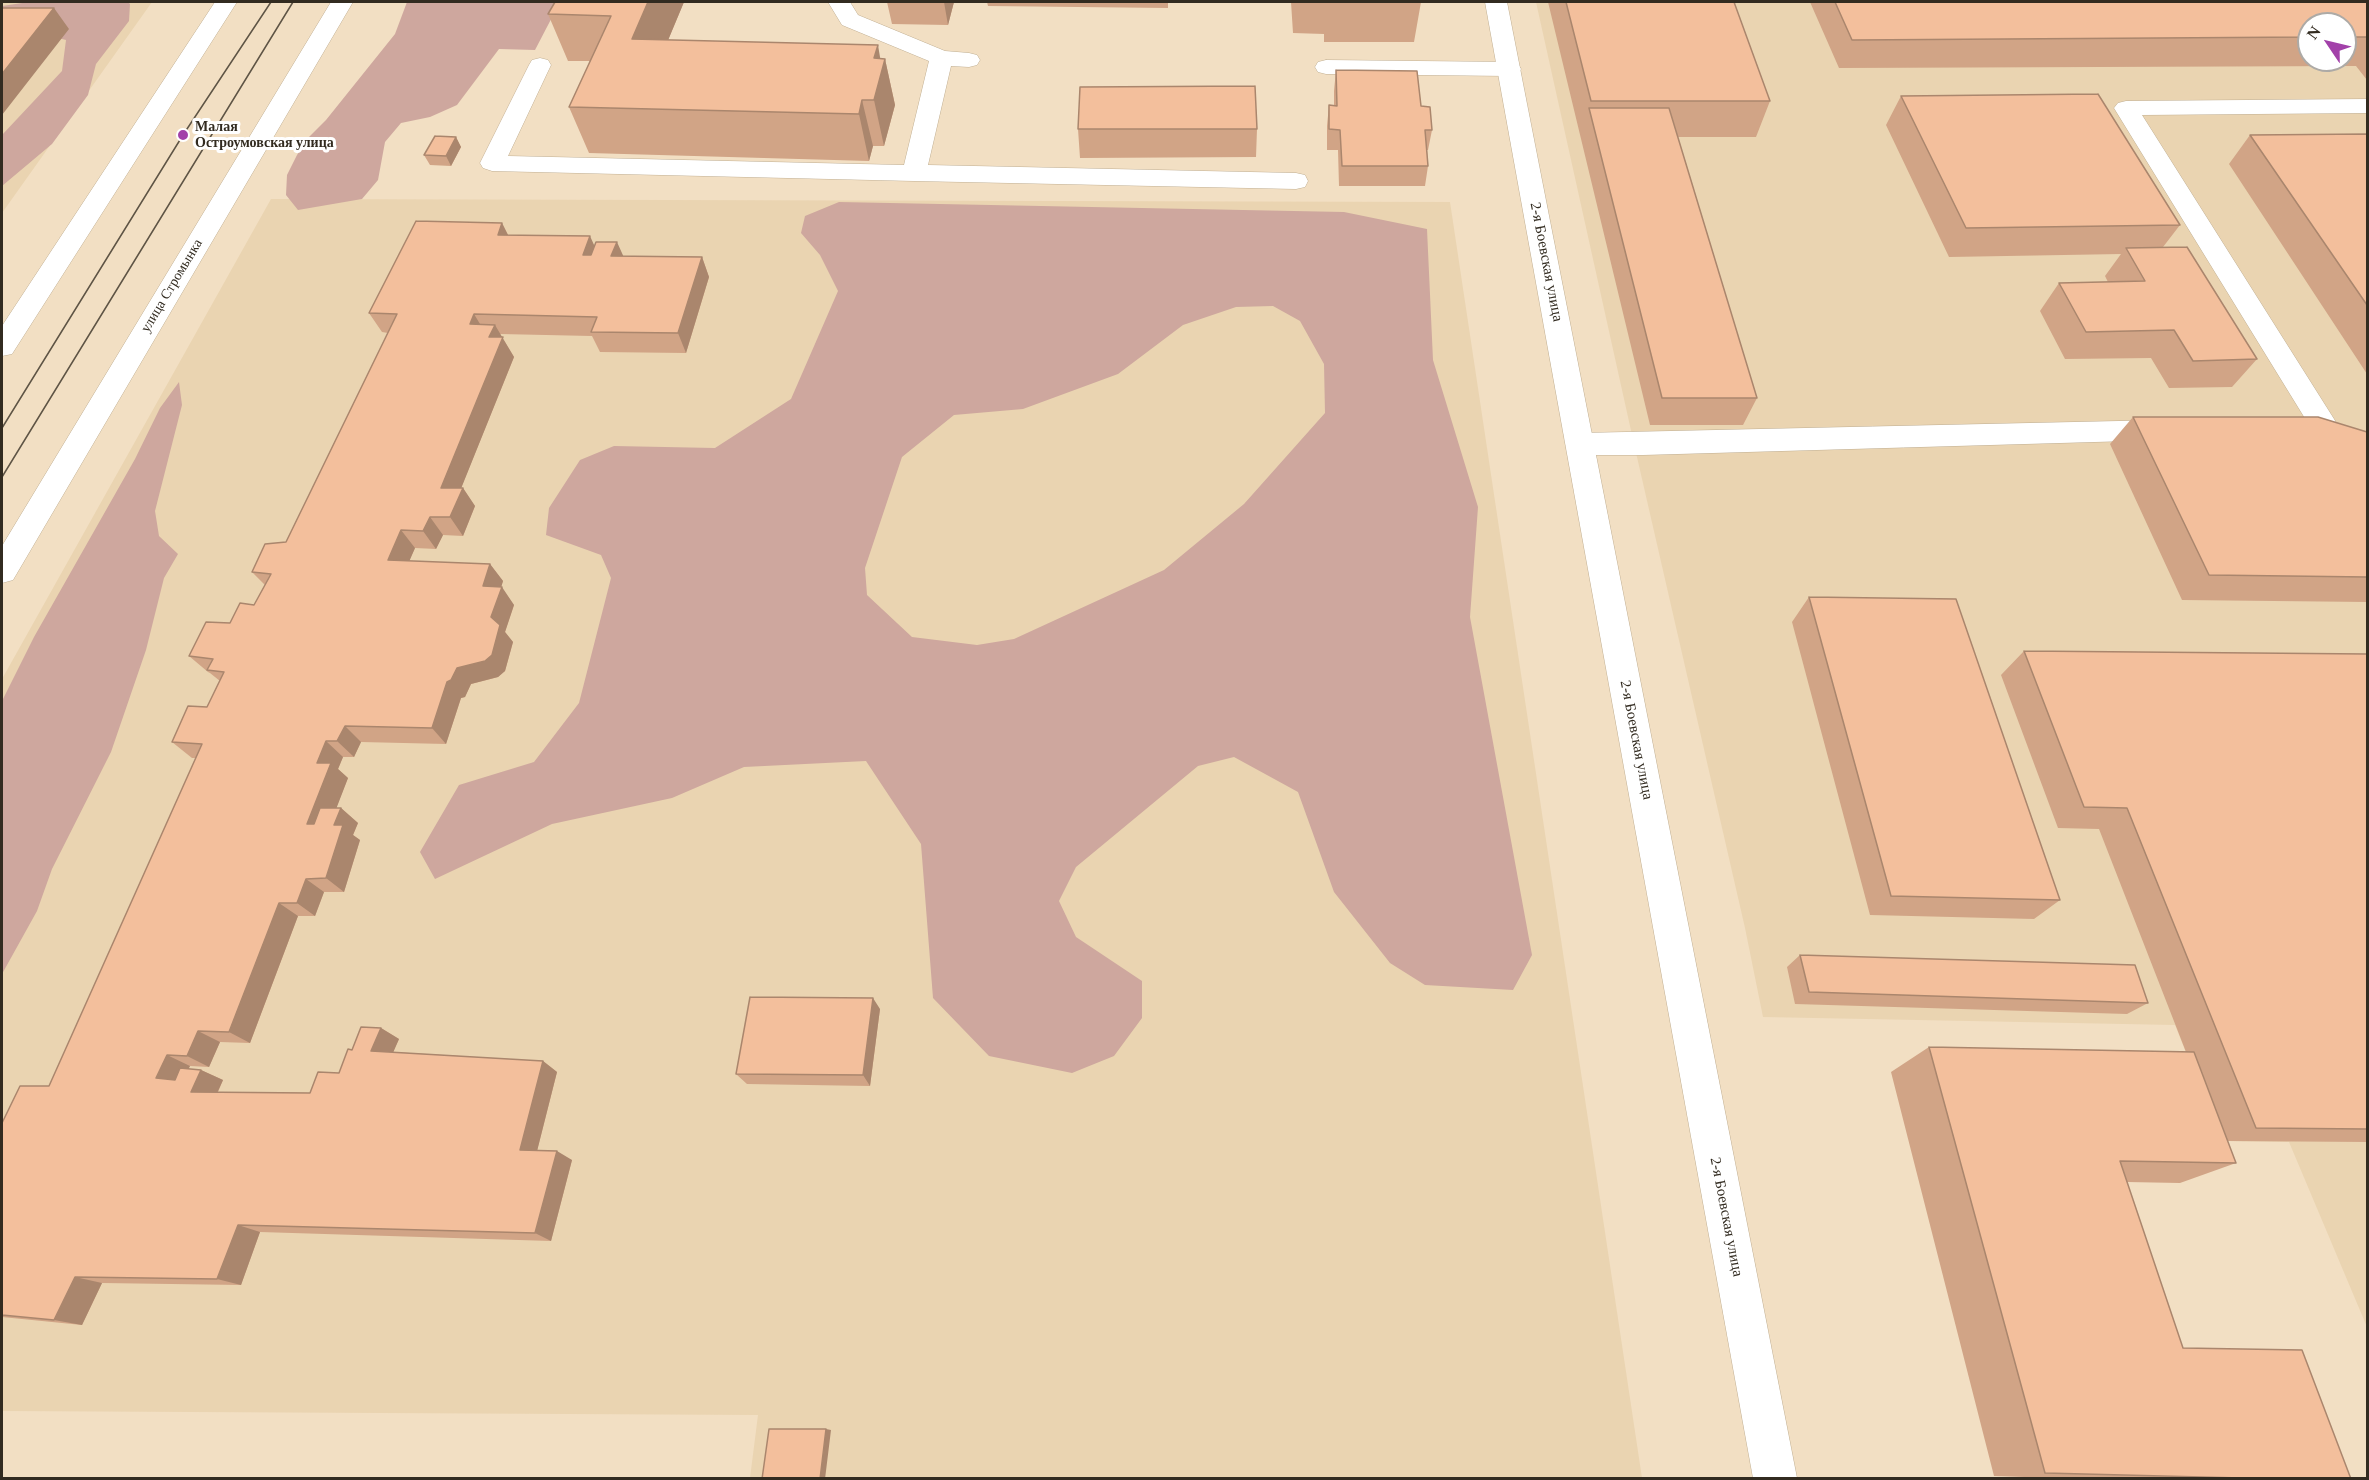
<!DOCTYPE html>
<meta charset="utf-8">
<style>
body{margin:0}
#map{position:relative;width:2369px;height:1480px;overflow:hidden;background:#f2dfc3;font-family:Georgia,serif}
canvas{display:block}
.frame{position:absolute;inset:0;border:3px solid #322b20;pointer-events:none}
.north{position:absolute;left:2297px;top:12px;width:60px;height:60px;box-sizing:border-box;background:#fff;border:2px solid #adaaa6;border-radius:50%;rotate:305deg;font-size:16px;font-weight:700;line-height:24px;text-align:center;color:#322b20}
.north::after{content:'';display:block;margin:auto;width:21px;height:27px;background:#a241a9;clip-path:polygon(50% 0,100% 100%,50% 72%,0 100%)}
</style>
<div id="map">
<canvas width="2369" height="1480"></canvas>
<div class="frame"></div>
<div class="north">N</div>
</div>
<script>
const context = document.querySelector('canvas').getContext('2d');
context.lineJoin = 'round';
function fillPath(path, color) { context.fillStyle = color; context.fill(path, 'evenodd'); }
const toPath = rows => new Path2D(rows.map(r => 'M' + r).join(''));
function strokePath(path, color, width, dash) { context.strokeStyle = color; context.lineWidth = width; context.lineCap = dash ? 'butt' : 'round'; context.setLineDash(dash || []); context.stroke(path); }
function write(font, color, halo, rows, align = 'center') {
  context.font = font + ' Georgia,serif'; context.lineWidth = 6; context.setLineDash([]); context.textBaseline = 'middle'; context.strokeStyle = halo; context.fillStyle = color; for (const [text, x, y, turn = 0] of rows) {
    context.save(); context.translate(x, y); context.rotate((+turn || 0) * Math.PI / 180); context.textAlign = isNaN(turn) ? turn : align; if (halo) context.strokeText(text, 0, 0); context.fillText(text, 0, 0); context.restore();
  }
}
fillPath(toPath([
 [2,2,152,2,2,213],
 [1536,2,2367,2,2367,1327,2289,1142,2221,1141,2175,1025,1763,1017,1745,928,1634,444],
 [2309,24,2345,24,2345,60,2309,60],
 [271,199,1450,202,1642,1478,750,1478,758,1415,2,1411,2,679]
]), '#ead4b1');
fillPath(toPath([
 [29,2,128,2,130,4,129,21,96,64,88,95,52,144,2,186,2,135,62,71,66,40,2,24,2,6],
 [407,2,560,2,535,50,499,49,457,105,430,117,401,123,385,142,378,180,362,199,298,210,286,195,287,175,297,155,309,137,326,120,395,34],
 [839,202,1344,212,1427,229,1433,360,1478,507,1470,617,1532,955,1513,990,1425,985,1390,963,1334,892,1298,792,1234,757,1198,766,1076,867,1059,901,1076,937,1142,981,1142,1018,1114,1056,1072,1073,989,1056,933,998,921,844,866,761,744,767,672,798,552,824,435,879,420,852,459,785,534,762,579,703,611,578,601,555,546,535,549,508,580,460,614,446,715,448,791,399,838,291,820,255,801,233,805,216],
 [1273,306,1300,321,1324,364,1325,413,1244,504,1164,570,1014,639,977,645,912,637,867,595,865,568,902,457,954,415,1023,409,1118,374,1183,325,1236,307],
 [179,382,182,405,155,511,159,536,178,554,164,578,146,650,111,752,52,869,37,911,2,974,2,701,34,637,135,459,160,408]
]), '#cea79e');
const service = toPath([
 [828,2,850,2,858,15,945,51,969,53,977,55,980,60,977,65,969,67,951,66,928,165,1296,173,1305,175,1308,181,1305,187,1296,189,914,181,492,171,483,168,480,163,529,65,532,60,540,58,548,60,551,65,508,156,904,165,929,61,842,25,828,2],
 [1326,60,1510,62,1518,64,1521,69,1518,74,1510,76,1326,74,1318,72,1315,67,1318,62,1326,60],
 [2368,99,2368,113,2142,115,2334,419,2338,426,2334,433,2324,436,2314,433,2114,108,2118,103,2126,101,2368,99],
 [2164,420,2174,423,2178,430,2174,437,2164,440,1643,455,1581,455,1571,451,1567,444,1571,437,1581,433,2164,420]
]);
const minor = toPath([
 [1485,2,1507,2,1797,1478,1753,1478,1485,2]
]);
const primary = toPath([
 [215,2,237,2,12,354,2,356,2,326,215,2],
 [331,2,353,2,13,580,2,583,2,546,331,2]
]);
strokePath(service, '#c0af93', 1);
strokePath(minor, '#c0af93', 1);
strokePath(primary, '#c0af93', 1);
fillPath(service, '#fff');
fillPath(minor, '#fff');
fillPath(primary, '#fff');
strokePath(toPath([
 [2,428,183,135,271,2],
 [2,477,293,2]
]), '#5e5445', 1.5);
fillPath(toPath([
 [555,2,684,2,668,40,885,59,895,105,884,146,873,146,869,161,589,153,569,107,590,61,568,61,548,14],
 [887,2,954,2,948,25,892,24],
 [987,2,1168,2,1168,8,988,6],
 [1291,2,1421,2,1414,42,1324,42,1324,34,1293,33],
 [1548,2,1734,2,1770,101,1756,137,1678,137,1757,398,1743,425,1650,425],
 [1810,2,2367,2,2367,80,2356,66,1839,68],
 [2309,24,2345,24,2345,60,2309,60],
 [1336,70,1421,106,1432,130,1428,150,1427,150,1428,166,1425,186,1339,186,1338,150,1327,150,1327,126,1329,105,1334,106,1334,91],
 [1901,96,2180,225,2163,247,2257,359,2232,387,2169,388,2151,358,2065,359,2040,311,2059,283,2108,282,2105,276,2121,254,1949,257,1886,125],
 [1078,129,1257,129,1256,157,1080,158],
 [2367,134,2367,374,2229,164,2250,135],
 [456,137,461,147,451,166,430,165,424,155],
 [502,223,508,235,595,246,623,256,702,257,709,277,686,353,600,352,592,336,500,334,514,357,461,488,463,488,475,506,463,536,443,535,436,549,415,548,409,561,490,564,503,581,501,587,514,605,505,632,513,642,505,671,498,677,471,684,465,697,461,698,446,744,361,742,354,757,343,757,338,769,348,778,336,808,341,808,358,823,353,835,360,840,344,892,324,892,315,916,298,916,250,1043,220,1042,209,1067,190,1066,188,1069,201,1070,223,1080,218,1092,310,1093,339,1073,352,1050,381,1028,399,1039,393,1052,543,1061,557,1072,537,1151,572,1160,551,1241,260,1232,241,1285,102,1283,82,1325,2,1317,2,1123,49,1086,196,758,192,758,172,742,207,707,220,681,210,673,208,672,189,656,254,605,265,585,252,572,286,542,388,333,382,332,369,313],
 [2133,417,2367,432,2367,602,2182,600,2110,444],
 [1809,597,2060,900,2034,919,1870,915,1792,622],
 [2024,651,2367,654,2367,1142,2227,1141,2236,1163,2180,1183,2127,1182,2183,1348,2351,1479,2085,1479,1994,1476,1891,1072,1929,1047,2186,1052,2099,829,2058,828,2001,675],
 [1800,955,2148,1003,2127,1014,1795,1004,1787,967],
 [880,1009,870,1086,747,1084,736,1074]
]), '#d1a486');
fillPath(toPath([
 [648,2,684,2,649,86,632,39],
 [944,2,954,2,948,25],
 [54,8,69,29,2,115,2,74],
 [878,45,882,69,885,59,895,105,884,146,874,100,874,58],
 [862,100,873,146,869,161,859,114],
 [456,137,461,147,451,166,446,156],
 [502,223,512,243,498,235],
 [590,236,599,256,583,255],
 [617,242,626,262,611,256],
 [702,257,709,277,686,353,678,333],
 [474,314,486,334,470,324],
 [495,325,514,357,454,506,441,488,489,337],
 [463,488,475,506,463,536,450,517],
 [430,517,443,535,436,549,423,531],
 [401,530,415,548,402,578,388,560],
 [490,564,503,581,496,604,483,586],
 [502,587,514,605,505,632,513,642,505,671,498,677,471,684,465,697,461,698,446,744,432,728,447,682,491,617],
 [345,726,361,742,354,757,337,741],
 [326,741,343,757,338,769,348,778,325,838,307,824,317,763],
 [341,808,358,823,353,835,360,840,344,892,326,878,334,825],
 [306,879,324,892,315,916,297,903],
 [279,903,298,916,250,1043,229,1032],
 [873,998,880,1009,870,1086,863,1075],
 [381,1028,399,1039,389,1062,371,1051],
 [198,1031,220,1042,209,1067,187,1056],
 [167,1055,190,1066,179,1088,156,1078],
 [543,1061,557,1072,535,1159,520,1150],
 [201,1070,223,1080,213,1102,191,1092],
 [557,1151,572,1160,551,1241,535,1233],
 [238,1225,260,1232,241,1285,217,1279],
 [75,1277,102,1283,82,1325,54,1320],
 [826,1429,831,1430,825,1479,820,1479]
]), '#aa866d');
const building = toPath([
 [555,2,648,2,632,39,878,45,874,58,885,59,874,100,862,100,859,114,569,107,611,16,548,14,555,2],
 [1566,2,1734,2,1770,101,1591,101,1566,2],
 [1835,2,2367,2,2367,37,2345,37,2345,24,2309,24,2309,37,1852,40,1835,2],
 [2,8,54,8,2,74,2,8],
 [1336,70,1417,71,1421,106,1430,107,1432,130,1425,130,1428,166,1342,166,1340,130,1329,129,1329,105,1337,106,1336,70],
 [1255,86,1257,129,1078,129,1080,87,1255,86],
 [2098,94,2180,225,1966,228,1901,96,2098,94],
 [1589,108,1669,108,1757,398,1662,398,1589,108],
 [2367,134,2367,305,2250,135,2367,134],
 [435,136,456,137,446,156,424,155,435,136],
 [416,221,502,223,498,235,590,236,583,255,591,255,596,242,617,242,611,256,702,257,678,333,591,332,597,317,474,314,470,324,495,325,489,337,503,337,441,488,463,488,450,517,430,517,423,531,401,530,388,560,490,564,483,586,502,587,491,617,500,625,492,655,485,661,457,668,451,680,447,682,432,728,345,726,337,741,326,741,317,763,331,763,307,824,314,824,320,808,341,808,334,825,343,825,326,878,306,879,297,903,279,903,229,1032,198,1031,187,1056,167,1055,156,1078,175,1080,180,1068,201,1070,191,1092,310,1093,318,1072,339,1073,348,1049,352,1050,361,1027,381,1028,371,1051,543,1061,520,1150,557,1151,535,1233,238,1225,217,1279,75,1277,54,1320,2,1315,2,1123,20,1086,49,1086,202,744,172,742,188,706,207,707,224,672,207,670,213,659,189,656,206,622,230,623,240,603,254,605,271,574,252,572,265,544,286,542,397,314,369,313,416,221],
 [2187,247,2257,359,2193,361,2174,330,2086,332,2059,283,2145,281,2126,248,2187,247],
 [2133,417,2318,417,2367,432,2367,577,2209,575,2133,417],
 [1809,597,1956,599,2060,900,1891,896,1809,597],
 [2024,651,2367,654,2367,1129,2256,1128,2127,808,2084,807,2024,651],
 [1800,955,2135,965,2148,1003,1809,992,1800,955],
 [750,997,873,998,863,1075,736,1074,750,997],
 [1929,1047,2194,1052,2236,1163,2120,1161,2183,1348,2302,1350,2351,1479,2281,1479,2045,1473,1929,1047],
 [769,1429,826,1429,820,1479,762,1479,769,1429]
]);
fillPath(building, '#f3bf9c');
strokePath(building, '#aa866d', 1.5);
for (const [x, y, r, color] of [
 [183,135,6,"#a241a9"]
]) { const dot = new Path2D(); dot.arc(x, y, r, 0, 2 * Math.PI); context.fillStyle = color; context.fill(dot); strokePath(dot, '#fff', 2); }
write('bold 14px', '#322b20', '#fff', [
 ["Малая",195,127],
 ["Остроумовская улица",195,143]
], 'left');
write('14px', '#322b20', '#fff', [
 ["улица Стромынка",172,286,-59]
]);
write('15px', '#322b20', '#fff', [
 ["2-я Боевская улица",1546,262,79],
 ["2-я Боевская улица",1636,740,79],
 ["2-я Боевская улица",1726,1217,79]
]);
</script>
